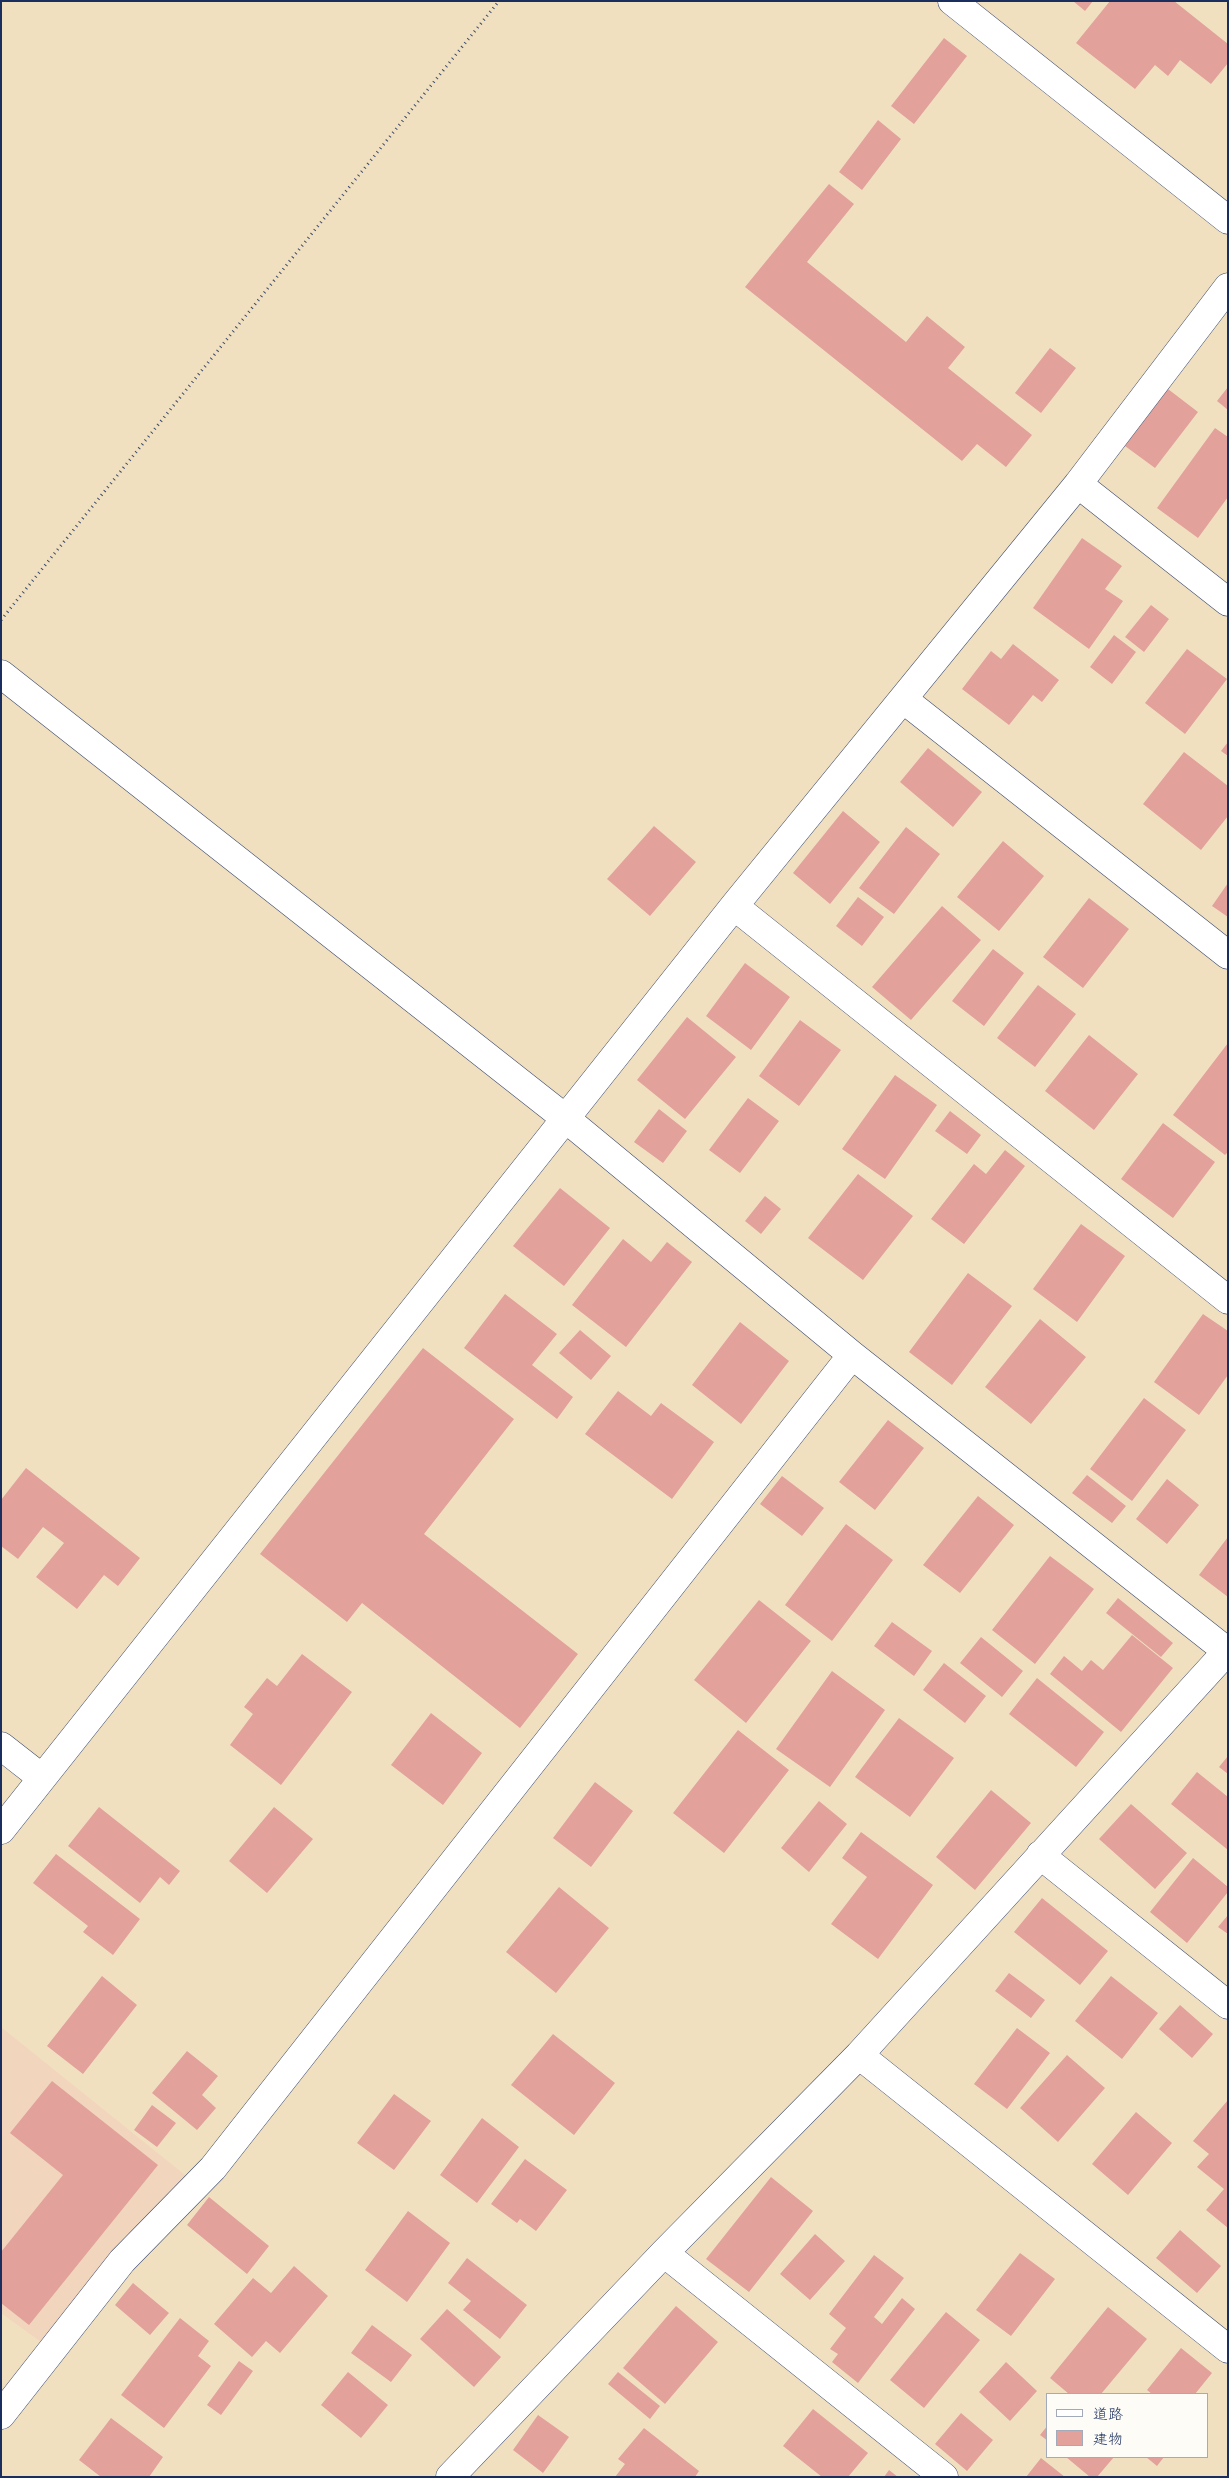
<!DOCTYPE html>
<meta charset="utf-8">
<style>
body{margin:0}
#map{position:relative;width:1229px;height:2478px;overflow:hidden;background:#f1e0c0;font-family:"Balsamiq Sans","Klee One",sans-serif}
canvas{display:block}
.frame{position:absolute;inset:0;border:2px solid #1b2f5e;pointer-events:none}
.legend{position:absolute;left:1046px;top:2393px;width:162px;height:65px;box-sizing:border-box;background:#fdfcf7;border:1px solid #a3aaba;margin:0;padding:6px 9px;list-style:none;font-size:15px;color:#1b2f5e}
.legend li{display:flex;align-items:center;gap:10px;height:25px}
.legend b{width:25px;border:1px solid #a3aaba}
</style>
<div id="map">
<canvas width="1229" height="2478"></canvas>
<div class="frame"></div>
<ul class="legend">
<li><b style="height:6px;background:#fff"></b>道路</li>
<li><b style="height:14px;background:#e2a19b"></b>建物</li>
</ul>
</div>
<script>
const context = document.querySelector('canvas').getContext('2d');
context.lineJoin = 'round';
function fillPath(path, color) { context.fillStyle = color; context.fill(path, 'evenodd'); }
const toPath = rows => new Path2D(rows.map(r => 'M' + r).join(''));
function strokePath(path, color, width, dash) { context.strokeStyle = color; context.lineWidth = width; context.lineCap = dash ? 'butt' : 'round'; context.setLineDash(dash || []); context.stroke(path); }
fillPath(toPath([
 [1,2027,190,2179,123,2238,41,2342,1,2313]
]), '#f1d5bd');
fillPath(toPath([
 [1073,1,1093,1,1085,11],
 [1110,1,1174,1,1228,44,1228,63,1211,84,1180,60,1168,76,1155,65,1135,89,1076,43],
 [944,38,967,56,914,124,891,106],
 [878,120,901,139,862,190,839,172],
 [829,184,854,204,807,262,906,342,927,316,965,347,948,368,1032,435,1006,467,977,444,962,461,745,287],
 [1050,348,1076,368,1041,413,1015,393],
 [1228,387,1228,410,1217,401],
 [1168,389,1198,412,1155,468,1125,446],
 [1215,428,1228,437,1228,497,1198,538,1157,508],
 [1082,538,1122,566,1105,589,1123,601,1089,649,1033,608],
 [1151,605,1169,619,1144,652,1125,637],
 [1114,635,1136,652,1112,684,1090,667],
 [1013,644,1059,680,1042,702,1033,695,1009,725,962,689,991,651,1001,659],
 [1187,649,1227,679,1185,734,1145,703],
 [1228,742,1228,756,1221,751],
 [928,748,982,792,953,827,900,782],
 [1184,752,1228,786,1228,816,1201,850,1143,804],
 [843,811,880,842,830,904,793,873],
 [654,826,696,862,650,916,607,879],
 [906,827,940,854,894,914,859,888],
 [1003,841,1044,876,999,931,957,897],
 [1228,883,1228,917,1212,906],
 [858,897,884,917,862,946,836,926],
 [1089,898,1129,929,1083,988,1043,957],
 [942,906,981,940,911,1020,872,987],
 [993,949,1024,973,984,1026,952,1001],
 [745,963,790,997,751,1050,706,1016],
 [1038,985,1076,1014,1035,1067,997,1038],
 [687,1017,736,1057,685,1119,637,1080],
 [800,1020,841,1050,799,1106,759,1076],
 [1089,1035,1138,1074,1094,1130,1045,1091],
 [1228,1043,1228,1152,1225,1155,1173,1115],
 [895,1075,937,1105,885,1179,842,1149],
 [748,1098,779,1121,740,1173,709,1150],
 [659,1109,687,1131,663,1163,634,1142],
 [950,1111,981,1135,967,1154,935,1131],
 [1163,1123,1215,1162,1173,1218,1121,1179],
 [1005,1150,1025,1166,964,1244,931,1219,974,1164,986,1174],
 [858,1174,913,1216,863,1280,808,1238],
 [560,1188,610,1228,564,1286,513,1246],
 [765,1196,781,1209,761,1234,745,1221],
 [1081,1224,1125,1256,1077,1322,1033,1289],
 [623,1239,651,1262,667,1242,692,1262,626,1347,572,1305],
 [968,1273,1012,1306,952,1385,909,1352],
 [505,1294,557,1334,532,1365,573,1397,557,1419,464,1348],
 [1203,1314,1228,1331,1228,1375,1199,1415,1154,1382],
 [1040,1319,1086,1357,1031,1424,985,1387],
 [740,1322,789,1361,741,1424,692,1385],
 [580,1330,611,1356,591,1380,559,1353],
 [423,1348,514,1419,424,1534,578,1654,520,1728,362,1603,347,1622,260,1554],
 [618,1391,651,1416,661,1403,714,1442,672,1499,585,1434],
 [1144,1398,1186,1430,1132,1501,1090,1469],
 [888,1420,924,1448,875,1510,839,1482],
 [26,1468,140,1558,118,1586,104,1575,77,1609,36,1577,64,1543,43,1527,18,1559,1,1546,1,1500],
 [1087,1475,1126,1506,1112,1523,1072,1493],
 [782,1476,824,1508,802,1536,760,1504],
 [1167,1479,1199,1505,1167,1544,1136,1519],
 [978,1496,1014,1525,960,1593,923,1565],
 [846,1524,893,1560,832,1641,785,1605],
 [1228,1537,1228,1597,1199,1575],
 [1050,1556,1094,1589,1035,1664,992,1630],
 [1118,1598,1173,1643,1161,1657,1106,1613],
 [759,1600,811,1641,746,1723,694,1680],
 [892,1622,932,1651,914,1676,874,1646],
 [1132,1635,1173,1668,1121,1732,1050,1674,1064,1656,1082,1671,1091,1660,1103,1670],
 [981,1637,1023,1671,1002,1697,960,1663],
 [302,1654,352,1692,281,1785,230,1745,253,1714,244,1707,267,1678,277,1686],
 [944,1663,986,1696,965,1723,923,1690],
 [832,1671,885,1710,830,1787,776,1749],
 [1037,1678,1104,1732,1076,1767,1009,1714],
 [431,1713,482,1753,443,1805,391,1765],
 [899,1718,954,1758,910,1817,855,1777],
 [738,1730,789,1770,724,1853,673,1813],
 [1228,1756,1228,1774,1219,1767],
 [1197,1772,1228,1797,1228,1850,1171,1804],
 [595,1782,633,1811,591,1867,553,1838],
 [991,1790,1031,1823,975,1890,936,1857],
 [819,1801,847,1824,809,1872,781,1848],
 [1131,1804,1187,1853,1155,1889,1099,1839],
 [99,1807,180,1871,169,1885,160,1877,140,1903,68,1846],
 [274,1807,313,1839,267,1893,229,1861],
 [861,1832,933,1885,878,1959,831,1924,867,1877,842,1858],
 [56,1854,140,1919,113,1955,83,1932,88,1926,33,1883],
 [1193,1858,1228,1887,1228,1892,1187,1943,1150,1912],
 [559,1887,609,1928,556,1993,506,1952],
 [1042,1898,1108,1951,1080,1985,1014,1932],
 [1228,1915,1228,1934,1218,1927],
 [1009,1973,1045,2000,1031,2018,995,1991],
 [102,1976,137,2005,83,2074,47,2046],
 [1111,1976,1158,2013,1122,2059,1075,2021],
 [1180,2005,1213,2034,1192,2058,1159,2029],
 [1017,2028,1050,2053,1007,2109,974,2084],
 [553,2034,615,2083,574,2135,511,2085],
 [187,2051,218,2076,202,2095,216,2108,197,2130,152,2093],
 [1067,2055,1105,2088,1058,2142,1020,2108],
 [52,2081,158,2165,29,2325,1,2303,1,2252,63,2175,10,2133],
 [394,2094,431,2121,394,2170,357,2143],
 [1228,2100,1228,2228,1206,2210,1224,2189,1197,2167,1209,2154,1193,2141],
 [152,2105,176,2123,157,2147,134,2130],
 [1136,2112,1172,2143,1128,2195,1092,2164],
 [482,2118,519,2147,477,2203,440,2175],
 [525,2159,567,2190,536,2231,520,2219,517,2223,491,2204],
 [771,2177,813,2211,749,2292,706,2259],
 [209,2197,269,2246,247,2274,187,2225],
 [408,2211,450,2243,407,2302,365,2270],
 [1180,2230,1221,2266,1197,2293,1156,2258],
 [815,2234,845,2261,810,2300,780,2274],
 [1020,2253,1055,2279,1011,2336,976,2310],
 [874,2255,904,2278,874,2317,882,2324,902,2298,915,2309,858,2383,832,2362,838,2354,830,2349,846,2328,829,2314],
 [467,2258,527,2305,500,2339,463,2310,471,2301,448,2283],
 [294,2266,328,2296,280,2353,266,2341,252,2357,214,2324,253,2278,271,2293],
 [133,2283,169,2313,150,2335,115,2305],
 [676,2306,718,2342,665,2404,623,2368],
 [1108,2307,1147,2339,1101,2394,1069,2394,1050,2378],
 [447,2309,501,2357,474,2387,420,2339],
 [946,2312,980,2340,924,2408,890,2380],
 [180,2318,209,2341,198,2356,211,2366,164,2428,121,2395],
 [372,2325,412,2355,391,2382,351,2353],
 [1181,2348,1212,2373,1195,2394,1152,2394,1147,2390],
 [239,2361,253,2371,221,2415,207,2405],
 [1006,2362,1037,2391,1010,2421,979,2392],
 [348,2372,388,2405,361,2438,321,2405],
 [618,2372,660,2406,650,2419,608,2384],
 [813,2409,868,2453,848,2477,822,2477,783,2446],
 [961,2413,993,2440,967,2471,935,2444],
 [538,2415,569,2437,543,2473,513,2450],
 [111,2418,163,2457,149,2477,101,2477,79,2460],
 [1048,2425,1048,2441,1040,2435],
 [644,2428,699,2471,695,2477,615,2477,625,2464,618,2459],
 [1066,2457,1114,2457,1097,2477,1090,2477],
 [1146,2457,1164,2457,1157,2466],
 [1041,2458,1065,2477,1026,2477],
 [889,2470,898,2477,884,2477]
]), '#e2a19b');
const minor = toPath([
 [1078,484,1228,602],
 [1,674,565,1118,852,1355,1228,1652],
 [903,699,1228,955],
 [734,906,1228,1300],
 [1,1746,42,1778],
 [1,1830,734,906,1078,484,1228,287],
 [1040,1855,1228,2005],
 [859,2055,1228,2349],
 [664,2253,944,2477],
 [1,2415,122,2261,213,2168,852,1355],
 [450,2477,664,2253,859,2055,1228,1650]
]);
const tertiary = toPath([
 [952,1,1228,220]
]);
strokePath(minor, '#3b4a6d', 29);
strokePath(tertiary, '#3b4a6d', 29);
strokePath(toPath([
 [1,620,499,1]
]), '#3b4a6d', 3, [1, 4]);
strokePath(minor, '#fff', 28);
strokePath(tertiary, '#fff', 28);
</script>
